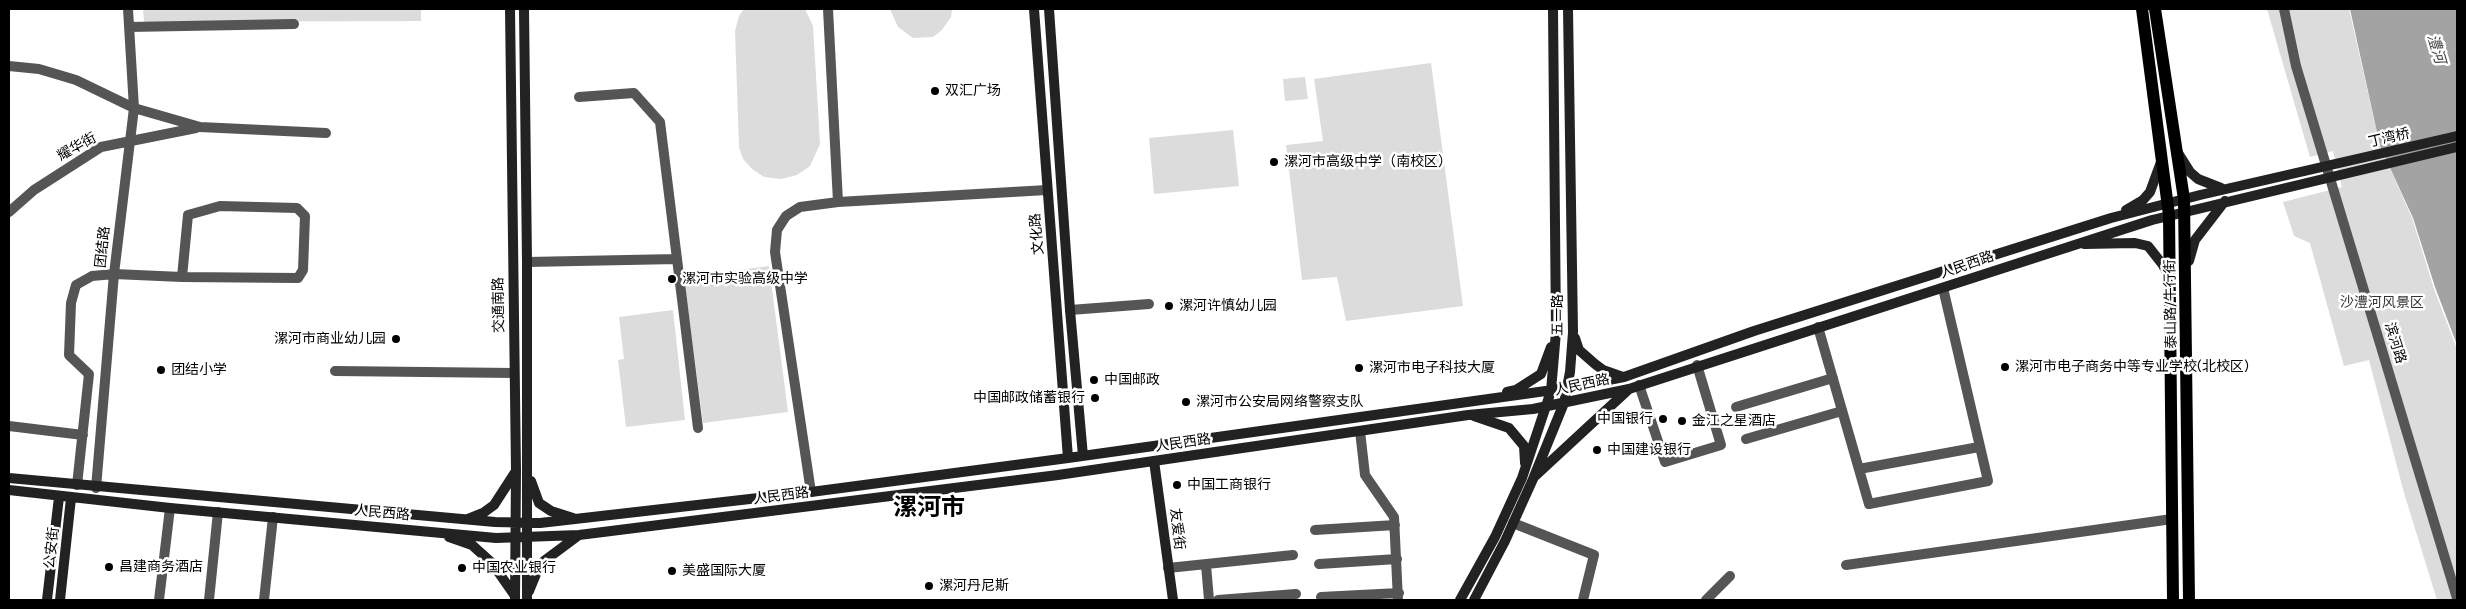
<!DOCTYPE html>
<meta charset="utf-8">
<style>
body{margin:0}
#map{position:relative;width:2466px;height:609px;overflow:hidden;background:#fff;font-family:Figtree,sans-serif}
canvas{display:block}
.frame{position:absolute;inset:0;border:10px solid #000;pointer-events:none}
</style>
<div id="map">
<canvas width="2466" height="609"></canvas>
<div class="frame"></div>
</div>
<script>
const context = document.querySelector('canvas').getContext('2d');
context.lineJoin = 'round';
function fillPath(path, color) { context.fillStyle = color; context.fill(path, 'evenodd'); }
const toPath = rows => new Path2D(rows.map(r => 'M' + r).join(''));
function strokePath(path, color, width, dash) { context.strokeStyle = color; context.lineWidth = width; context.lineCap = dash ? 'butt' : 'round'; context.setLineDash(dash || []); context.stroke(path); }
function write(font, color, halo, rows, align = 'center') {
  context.font = font + ' Figtree,"Noto Sans SC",sans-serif'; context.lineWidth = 5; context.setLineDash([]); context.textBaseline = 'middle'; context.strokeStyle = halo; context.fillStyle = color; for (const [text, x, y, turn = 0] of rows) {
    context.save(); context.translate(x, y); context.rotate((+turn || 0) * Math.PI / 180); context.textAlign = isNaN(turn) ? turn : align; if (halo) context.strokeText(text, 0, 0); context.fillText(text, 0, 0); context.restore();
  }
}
fillPath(toPath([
 [143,9,421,9,421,21,144,22],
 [744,9,805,9,813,26,820,144,810,166,797,175,781,179,764,177,752,169,743,159,739,147,735,31,739,16],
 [890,9,952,9,951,17,942,30,933,37,913,38,898,27],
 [2267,9,2349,9,2380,146,2412,218,2434,289,2457,349,2457,600,2437,600,2404,493,2369,360,2344,366,2310,243,2294,236,2283,202,2342,187,2333,151,2310,157],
 [1431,63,1463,306,1346,321,1337,277,1302,280,1286,145,1323,141,1314,79],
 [1305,77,1308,99,1285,101,1283,79],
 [1233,130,1239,186,1154,194,1149,138],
 [769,266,788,412,703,423,684,277],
 [673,310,685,420,626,427,618,360,624,359,619,317]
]), '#dcdcdc');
fillPath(toPath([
 [2350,9,2457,9,2457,345,2435,287,2413,218,2380,146]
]), '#a3a3a3');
strokePath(toPath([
 [828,9,838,202],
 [2284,9,2296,66,2457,598],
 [129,27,294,24],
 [9,66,39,69,76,80,134,108,200,127,326,133],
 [579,97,634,93,660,122,698,428],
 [9,212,34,190,101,147,196,128],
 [527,262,677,259],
 [1070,310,1149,304],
 [1818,327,1869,504,1988,481,1943,288],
 [335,371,514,373],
 [1639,385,1665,462,1721,445,1697,365],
 [1736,407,1833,378],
 [9,426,83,435],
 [1360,431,1365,475,1394,517,1398,600],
 [1746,439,1842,411],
 [1859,469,1979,447],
 [77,485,89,374,69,355,71,303,76,285,92,276,114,274,182,277,298,278,303,270,305,216,297,208,220,206,188,215,182,277],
 [96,488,114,274,134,108,128,9],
 [811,492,775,252,777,230,786,216,800,207,838,202,1047,190],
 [1513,523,1594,555,1583,600],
 [1315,530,1395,525],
 [1319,564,1397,559],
 [1206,565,1209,600],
 [1846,565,2172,519],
 [1168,568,1293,555],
 [1321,597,1399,593],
 [159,600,170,508],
 [209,600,218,512],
 [264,600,273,517],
 [1218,600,1296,594],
 [1706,600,1730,576]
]), '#555', 10);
strokePath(toPath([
 [510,9,516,470,515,600],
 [524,9,527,262,527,600],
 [1034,9,1068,458],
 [1049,9,1070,310,1083,456],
 [2178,153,2190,172,2198,179,2221,188],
 [2126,210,2143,200,2150,192,2161,162],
 [2084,244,2135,243,2148,246,2163,265,2168,275],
 [2189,261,2195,240,2225,201],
 [1575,338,1579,350,1595,364,1603,370,1623,377],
 [1507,392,1516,390,1541,374,1551,347],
 [1474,416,1509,428,1524,446,1525,463],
 [1154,461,1173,600],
 [1535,476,1629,389],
 [9,478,495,522,540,523,811,492,1068,458,1567,388,1624,377,1754,331,2111,218,2200,195,2457,136],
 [531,481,539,503,551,511,573,518],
 [9,490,170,508,496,538,579,535,1058,475,1468,415,1533,409,1629,389,2152,220,2457,147],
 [468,519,483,513,494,505,516,471],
 [449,537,472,545,492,563,515,596],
 [529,591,538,569,544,561,579,535],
 [47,600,59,497],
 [60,600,71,498],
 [1460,600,1495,537,1522,478,1551,391,1556,332,1553,9],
 [1474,600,1505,541,1533,479,1564,403,1570,372,1573,332,1568,9]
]), '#222', 10);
strokePath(toPath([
 [2142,9,2169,215,2173,600],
 [2155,9,2184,199,2189,600]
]), '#000', 12);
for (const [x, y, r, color] of [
 [935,91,5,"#000"],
 [1274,162,5,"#000"],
 [672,279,5,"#000"],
 [1169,306,5,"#000"],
 [396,339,5,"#000"],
 [2005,367,5,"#000"],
 [1359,368,5,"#000"],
 [161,370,5,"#000"],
 [1094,380,5,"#000"],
 [1095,398,5,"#000"],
 [1186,402,5,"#000"],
 [1663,419,5,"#000"],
 [1682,421,5,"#000"],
 [1597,450,5,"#000"],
 [1177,485,5,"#000"],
 [109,567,5,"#000"],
 [462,568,5,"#000"],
 [672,571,5,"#000"],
 [929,586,5,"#000"]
]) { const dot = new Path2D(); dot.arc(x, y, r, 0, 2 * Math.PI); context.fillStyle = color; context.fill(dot); strokePath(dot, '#fff', 2); }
write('14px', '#000', '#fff', [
 ["双汇广场",945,91],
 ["漯河市高级中学（南校区）",1284,162],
 ["漯河市实验高级中学",682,279],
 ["漯河许慎幼儿园",1179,306],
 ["漯河市商业幼儿园",386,339,"right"],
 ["漯河市电子商务中等专业学校(北校区)",2015,367],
 ["漯河市电子科技大厦",1369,368],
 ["团结小学",171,370],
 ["中国邮政",1104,380],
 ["中国邮政储蓄银行",1085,398,"right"],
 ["漯河市公安局网络警察支队",1196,402],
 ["中国银行",1653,419,"right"],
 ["金江之星酒店",1692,421],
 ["中国建设银行",1607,450],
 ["中国工商银行",1187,485],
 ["昌建商务酒店",119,567],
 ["中国农业银行",472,568],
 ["美盛国际大厦",682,571],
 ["漯河丹尼斯",939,586]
], 'left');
write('14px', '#000', '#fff', [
 ["丁湾桥",2389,138,-13],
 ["耀华街",77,147,-29],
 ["文化路",1037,234,-95],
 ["团结路",103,247,-84],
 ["人民西路",1967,265,-19],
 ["泰山路/牛行街",2171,304,-91],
 ["交通南路",499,305,-91],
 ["五一路",1558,315,-90],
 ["滨河路",2395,343,73],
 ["人民西路",1582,385,-12],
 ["人民西路",1183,443,-8],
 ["人民西路",781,496,-7],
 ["人民西路",382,513,5],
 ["友爱街",1177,529,83],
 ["公安街",52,548,-84]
]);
write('14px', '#333', '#fff', [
 ["沙澧河风景区",2382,303]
]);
write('italic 15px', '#444', '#fff', [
 ["澧河",2436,49,73]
]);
write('bold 24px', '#000', '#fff', [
 ["漯河市",929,508]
]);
</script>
